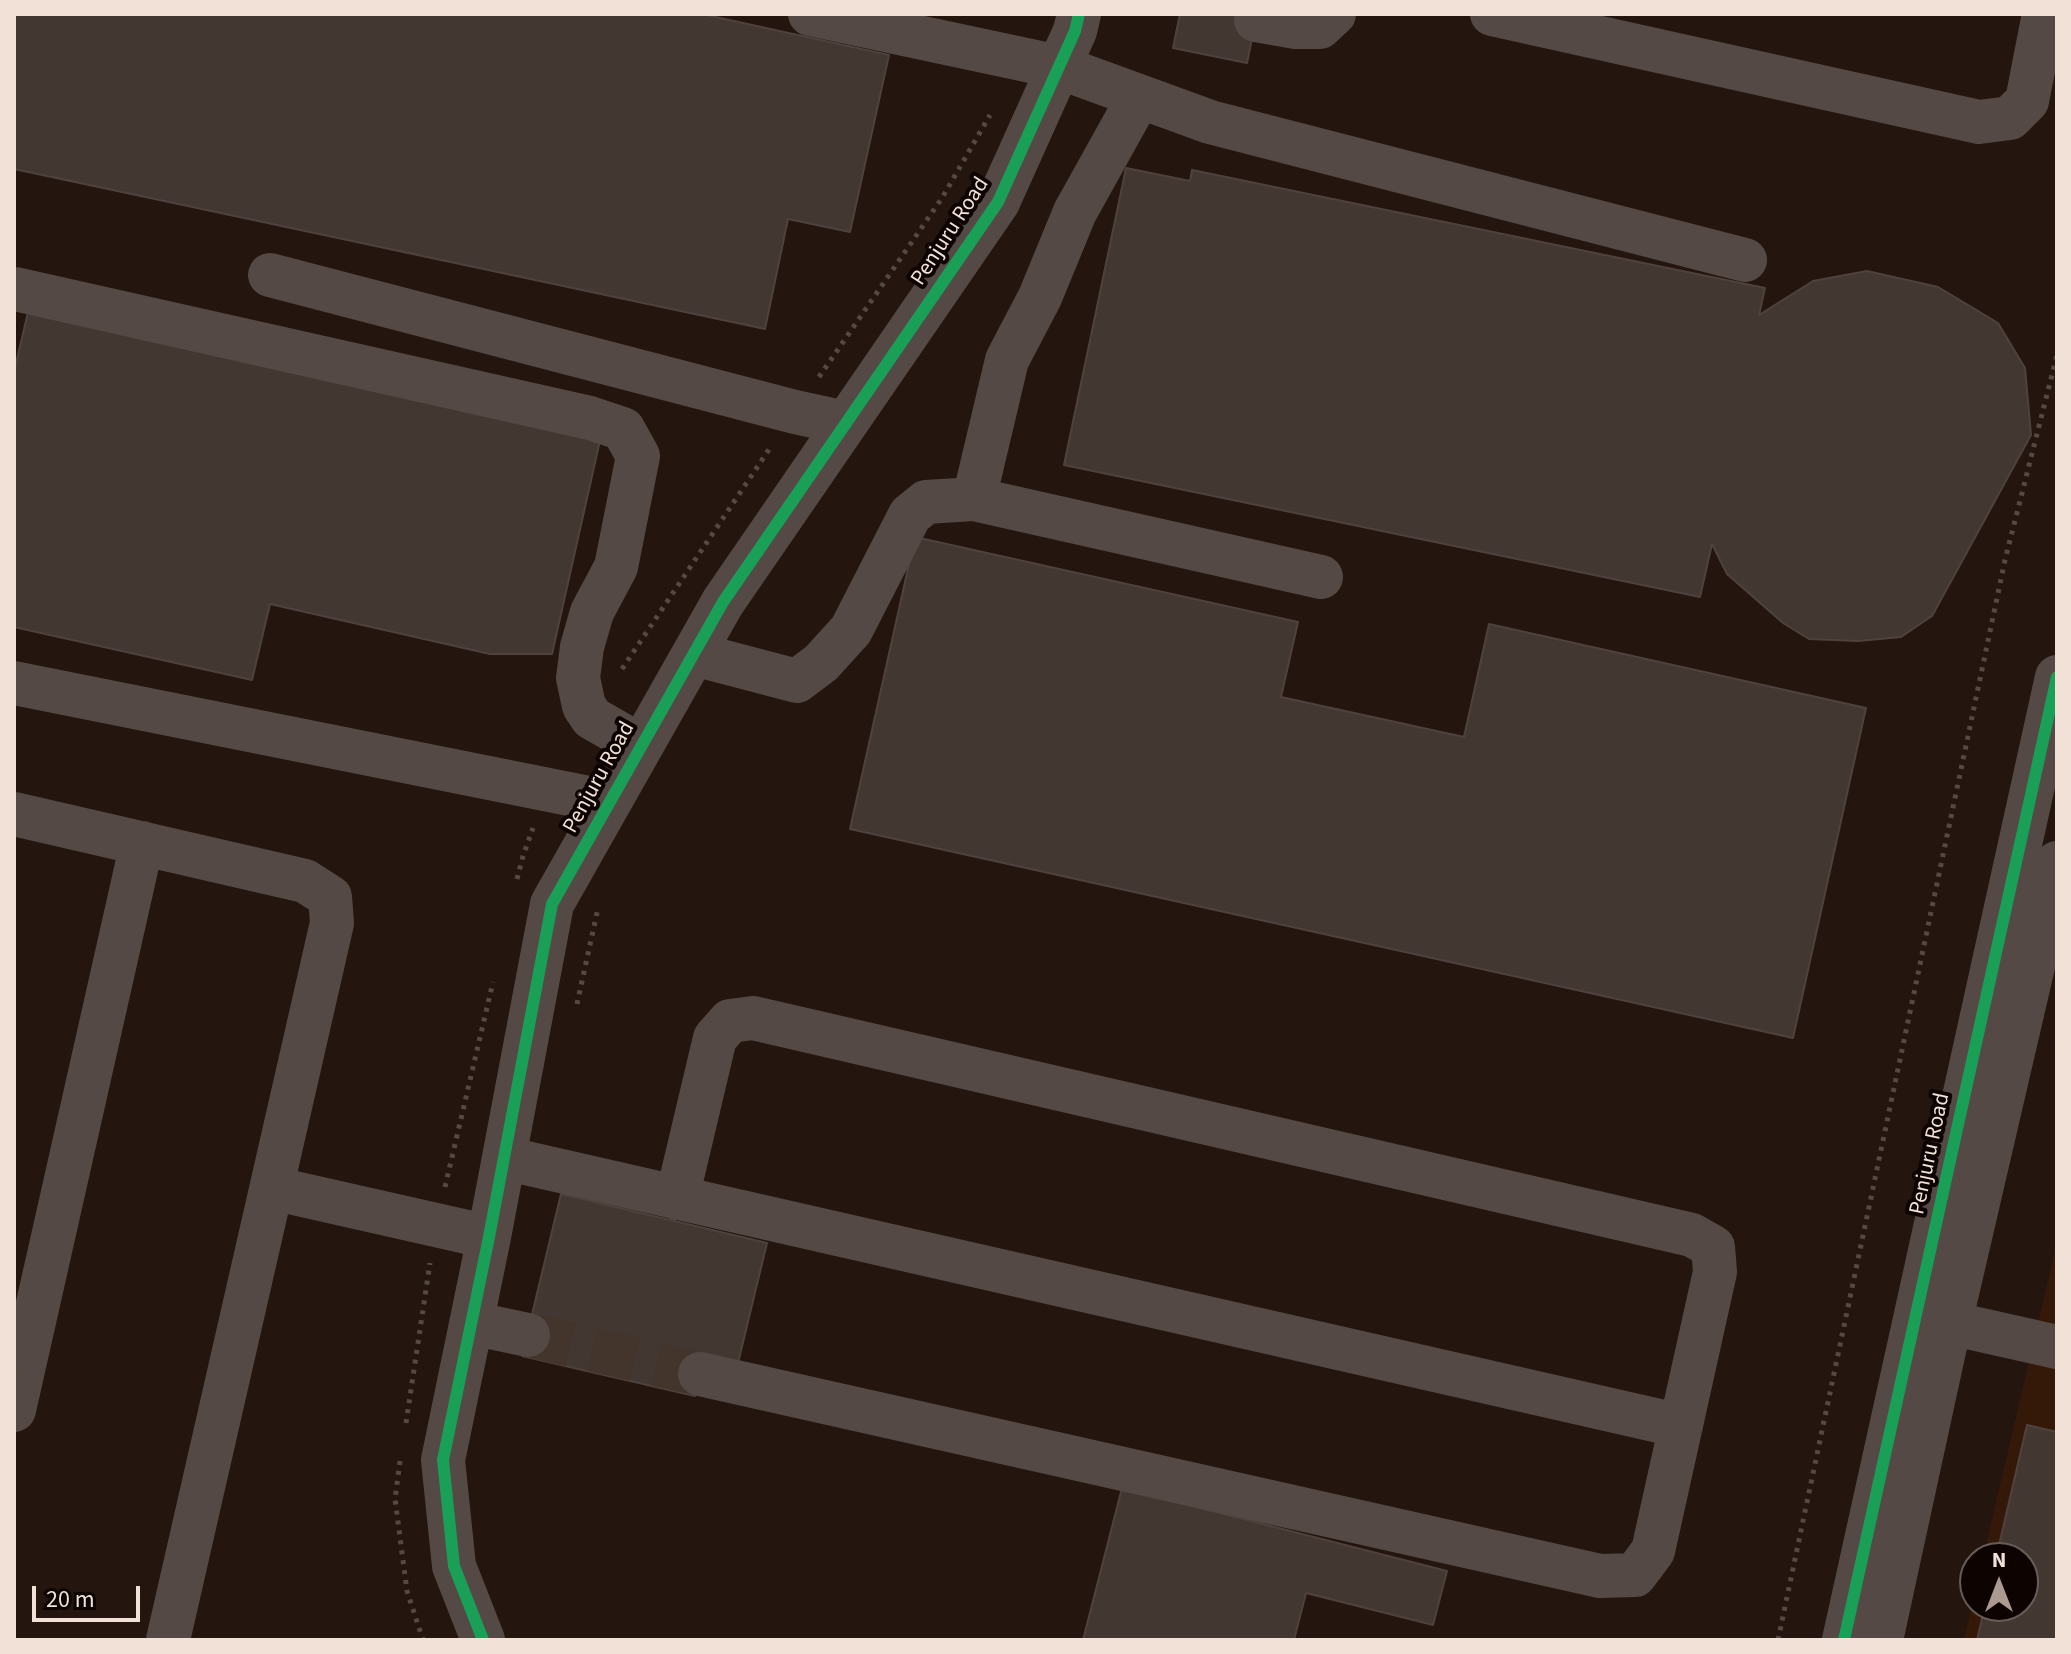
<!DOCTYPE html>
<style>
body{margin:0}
#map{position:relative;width:2071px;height:1654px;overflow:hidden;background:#24160e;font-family:"Source Sans 3",sans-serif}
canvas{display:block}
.frame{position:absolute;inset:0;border:16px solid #f2e1d7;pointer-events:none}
.north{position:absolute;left:1959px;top:1542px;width:80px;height:80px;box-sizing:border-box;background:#0d0401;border:2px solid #695c57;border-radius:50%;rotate:0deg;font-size:22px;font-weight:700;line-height:32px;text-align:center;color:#f2e1d7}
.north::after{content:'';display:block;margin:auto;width:28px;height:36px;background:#aa9a91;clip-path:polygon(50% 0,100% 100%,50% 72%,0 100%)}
.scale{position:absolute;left:32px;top:1586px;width:108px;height:36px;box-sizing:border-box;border:4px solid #f2e1d7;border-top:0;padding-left:10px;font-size:24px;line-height:28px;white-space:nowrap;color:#f2e1d7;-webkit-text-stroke:6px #0d0401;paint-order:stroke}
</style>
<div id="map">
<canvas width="2071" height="1654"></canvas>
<div class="frame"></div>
<div class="north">N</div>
<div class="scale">20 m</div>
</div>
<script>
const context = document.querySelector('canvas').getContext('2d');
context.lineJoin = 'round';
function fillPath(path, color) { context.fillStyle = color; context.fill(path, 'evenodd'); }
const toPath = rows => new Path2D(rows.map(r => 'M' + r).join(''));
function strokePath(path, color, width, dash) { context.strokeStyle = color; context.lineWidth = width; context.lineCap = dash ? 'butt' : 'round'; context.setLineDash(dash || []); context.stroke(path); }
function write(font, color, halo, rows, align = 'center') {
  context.font = font + ' "Source Sans 3",sans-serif'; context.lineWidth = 8; context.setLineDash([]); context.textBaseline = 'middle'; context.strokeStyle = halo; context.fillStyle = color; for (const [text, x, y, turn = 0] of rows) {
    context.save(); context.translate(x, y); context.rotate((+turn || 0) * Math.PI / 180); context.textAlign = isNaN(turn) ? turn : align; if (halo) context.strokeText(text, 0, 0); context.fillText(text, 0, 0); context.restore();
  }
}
fillPath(toPath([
 [2057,1242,2057,1640,1964,1640,1975,1594,1975,1606,2023,1606,2023,1558,1983,1558]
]), '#351908');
const building = toPath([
 [14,14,702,14,889,55,850,232,788,219,765,329,14,169,14,14],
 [1180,14,1257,14,1247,63,1173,48,1180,14],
 [1126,168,1190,181,1192,170,1765,288,1759,315,1813,281,1867,271,1938,287,1998,323,2025,368,2031,435,1932,616,1901,637,1858,641,1809,639,1783,623,1727,574,1712,544,1700,597,1064,465,1126,168],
 [29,308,601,436,552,654,490,654,270,604,252,680,14,627,14,372,29,308],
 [915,537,1298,622,1281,697,1464,737,1489,624,1866,708,1793,1038,850,829,915,537],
 [561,1194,767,1243,738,1363,705,1356,695,1396,522,1356,561,1194],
 [2027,1425,2057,1432,2057,1640,1977,1640,1985,1606,2023,1606,2023,1558,1996,1558,2027,1425],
 [1122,1488,1447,1571,1433,1625,1306,1593,1294,1640,1083,1640,1122,1488]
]);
fillPath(building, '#433732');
strokePath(building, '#4f423e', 2);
strokePath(toPath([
 [528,1335,700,1374]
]), '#43342c', 44, [44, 22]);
strokePath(toPath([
 [819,377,942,198,990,115],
 [622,669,772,445],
 [517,879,523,856,533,828],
 [577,1004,598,908],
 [445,1187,493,982],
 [406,1423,430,1263],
 [400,1461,395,1499,407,1591,423,1640],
 [1778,1640,2005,560,2057,355]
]), '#544a44', 5, [4, 6]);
strokePath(toPath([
 [810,14,1059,67,1210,122,1745,260],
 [1492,14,1979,122,2010,118,2027,101,2044,14],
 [1256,20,1296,27,1320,27,1334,14],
 [270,275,795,412,846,423],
 [15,289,590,418,623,429,638,456,616,567,592,612,582,647,578,678,584,706,592,718,641,746],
 [974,499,1007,360,1040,297,1075,212,1139,97],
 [694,654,797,681,821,663,851,630,910,515,926,502,974,499,1321,577],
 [14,683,609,802],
 [14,814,305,881,330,897,332,923,168,1640],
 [504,1158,1681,1426],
 [272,1188,489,1237],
 [677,1198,715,1038,730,1021,753,1018,1692,1235,1713,1247,1715,1272,1653,1551,1635,1575,1600,1576,700,1374],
 [471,1323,528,1335],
 [1950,1323,2057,1347],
 [14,1410,142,843],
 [483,1640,454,1566,443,1460,489,1237,552,904,723,602,998,202,1075,31,1079,14],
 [1844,1640,2057,677],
 [1881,1640,1950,1323,2057,863]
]), '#544944', 44);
strokePath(toPath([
 [483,1640,454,1566,443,1460,489,1237,552,904,723,602,998,202,1075,31,1079,14],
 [1844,1640,2057,677]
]), '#1a9f57', 12);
write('22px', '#f2e1d7', '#0d0401', [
 ["Penjuru Road",951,232,-57],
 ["Penjuru Road",600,778,-61],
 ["Penjuru Road",1931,1154,-78]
]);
</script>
